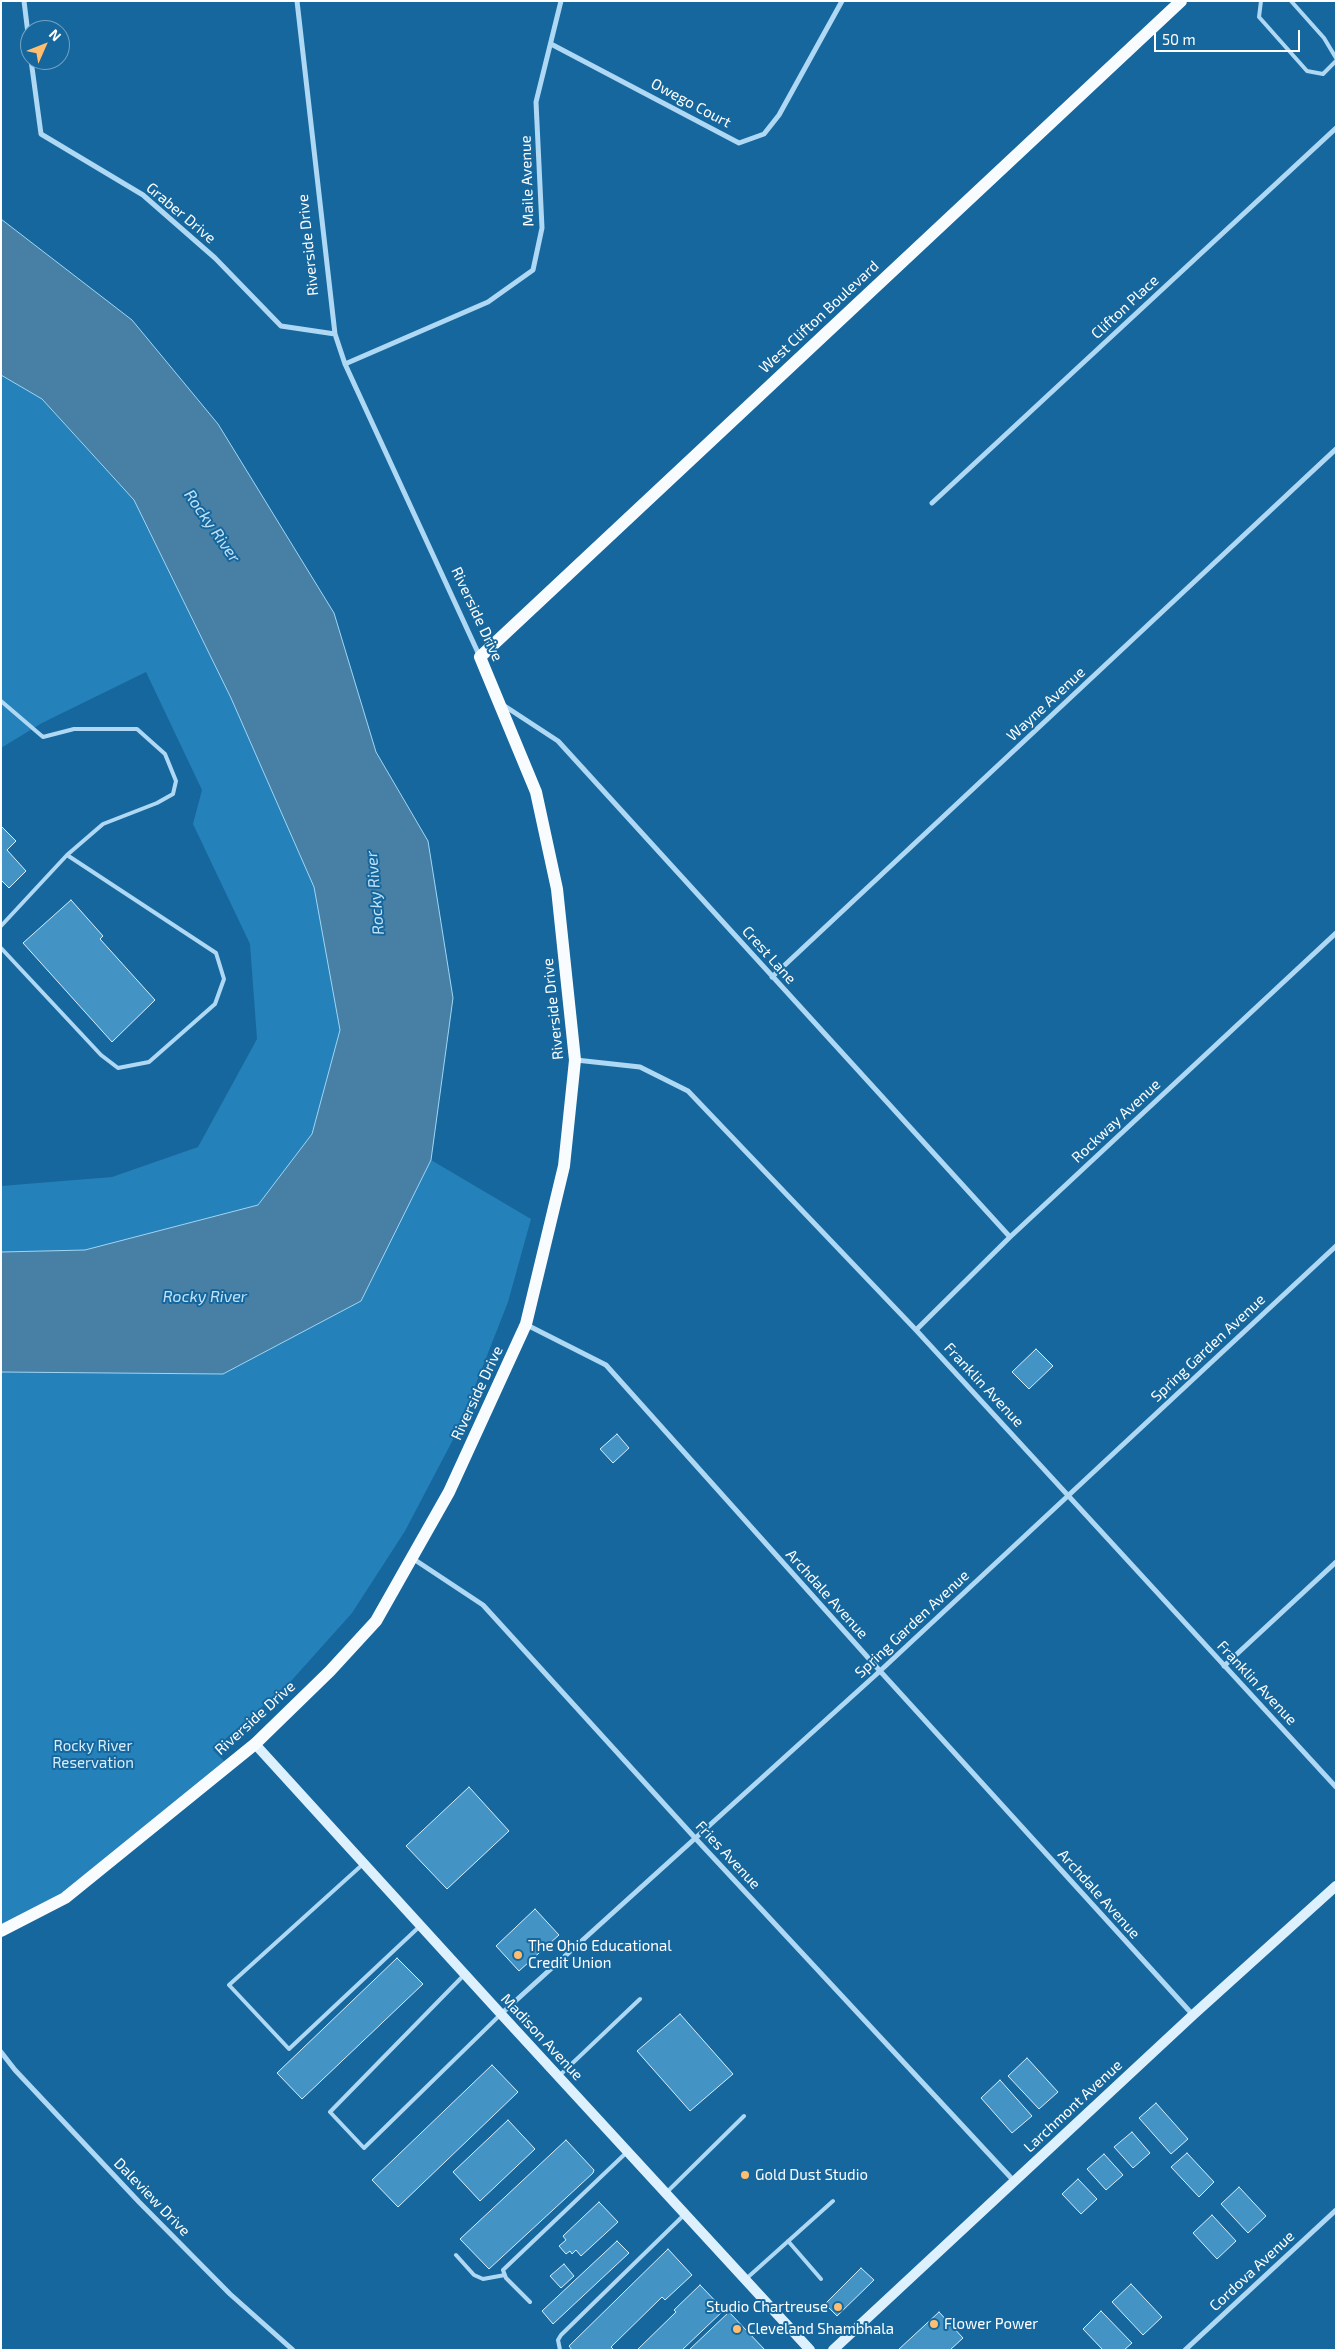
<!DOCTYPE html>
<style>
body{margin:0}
#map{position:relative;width:1337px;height:2351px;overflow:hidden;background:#16679d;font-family:"Exo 2",sans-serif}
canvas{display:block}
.frame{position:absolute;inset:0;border:2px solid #fff;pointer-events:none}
.north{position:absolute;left:20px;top:20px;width:50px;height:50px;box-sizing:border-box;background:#16679d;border:1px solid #73a4c4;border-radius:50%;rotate:46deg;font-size:14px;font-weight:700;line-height:20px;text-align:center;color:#fff}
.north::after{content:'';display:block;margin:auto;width:18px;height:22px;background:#ffbe6f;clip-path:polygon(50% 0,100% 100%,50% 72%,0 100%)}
.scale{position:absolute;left:1154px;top:30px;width:146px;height:22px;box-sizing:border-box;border:2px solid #fff;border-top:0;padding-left:6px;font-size:15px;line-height:18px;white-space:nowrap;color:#fff;-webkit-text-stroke:4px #16679d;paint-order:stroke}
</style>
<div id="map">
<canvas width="1337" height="2351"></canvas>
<div class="frame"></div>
<div class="north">N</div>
<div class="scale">50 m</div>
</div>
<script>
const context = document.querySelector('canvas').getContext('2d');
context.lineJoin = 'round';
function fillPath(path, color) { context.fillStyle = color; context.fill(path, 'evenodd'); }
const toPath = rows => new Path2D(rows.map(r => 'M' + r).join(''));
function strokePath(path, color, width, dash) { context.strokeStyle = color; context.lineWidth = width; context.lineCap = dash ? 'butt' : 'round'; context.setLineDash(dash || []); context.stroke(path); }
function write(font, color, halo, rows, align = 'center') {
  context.font = font + ' "Exo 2",sans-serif'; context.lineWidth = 4; context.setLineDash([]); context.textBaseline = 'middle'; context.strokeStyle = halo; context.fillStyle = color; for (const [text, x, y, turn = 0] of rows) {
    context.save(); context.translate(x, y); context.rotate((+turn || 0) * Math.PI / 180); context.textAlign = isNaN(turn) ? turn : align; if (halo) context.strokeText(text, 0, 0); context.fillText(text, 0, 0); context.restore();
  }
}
fillPath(toPath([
 [1,375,42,399,134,500,231,698,314,887,340,1030,312,1134,258,1205,85,1250,1,1252,1,1186,112,1177,198,1147,257,1039,250,944,193,824,202,790,146,672,42,723,1,748],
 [431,1160,531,1219,508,1302,457,1432,405,1531,352,1613,292,1680,213,1750,227,1764,89,1877,1,1930,1,1372,223,1374,361,1301]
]), '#2581ba');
const water = toPath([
 [1,219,132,320,218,424,334,613,376,752,428,841,453,998,431,1160,361,1301,223,1374,1,1372,1,1252,85,1250,258,1205,312,1134,340,1030,314,887,231,698,134,500,42,399,1,375,1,219]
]);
fillPath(water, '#4880a5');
strokePath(water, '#a0d6f5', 1);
const building = toPath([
 [1,826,16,841,7,850,26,871,9,888,1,880,1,826],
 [71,900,103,936,100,939,155,1000,112,1042,23,943,71,900],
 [1036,1349,1053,1366,1029,1389,1012,1372,1036,1349],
 [617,1434,629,1448,613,1463,600,1449,617,1434],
 [469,1787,509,1831,447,1889,406,1846,469,1787],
 [535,1909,559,1935,519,1971,496,1946,535,1909],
 [397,1958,423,1984,302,2099,277,2073,397,1958],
 [680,2014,733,2074,690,2111,637,2051,680,2014],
 [1027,2058,1058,2092,1039,2109,1008,2076,1027,2058],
 [492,2065,518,2092,398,2207,372,2180,492,2065],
 [1000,2080,1032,2116,1012,2133,981,2098,1000,2080],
 [1156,2103,1188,2139,1171,2154,1139,2118,1156,2103],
 [508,2120,535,2149,480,2201,453,2172,508,2120],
 [1132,2132,1150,2153,1133,2168,1114,2147,1132,2132],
 [566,2140,594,2170,593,2173,489,2269,460,2239,566,2140],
 [1187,2153,1214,2182,1199,2197,1171,2167,1187,2153],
 [1104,2154,1123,2175,1106,2190,1087,2169,1104,2154],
 [1078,2179,1097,2199,1081,2214,1062,2194,1078,2179],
 [1239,2187,1266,2216,1248,2233,1221,2204,1239,2187],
 [599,2202,618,2222,581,2256,576,2250,572,2254,570,2251,566,2254,559,2246,566,2240,563,2236,599,2202],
 [1212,2215,1236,2241,1217,2259,1193,2233,1212,2215],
 [617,2241,629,2253,553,2324,542,2311,617,2241],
 [668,2249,692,2275,665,2300,662,2297,611,2347,614,2350,572,2350,569,2346,668,2249],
 [564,2264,574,2276,561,2288,550,2276,564,2264],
 [861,2268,874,2280,837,2316,825,2304,861,2268],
 [1131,2284,1162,2317,1143,2335,1112,2302,1131,2284],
 [700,2285,724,2310,682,2350,637,2350,676,2312,674,2310,700,2285],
 [1101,2311,1132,2343,1124,2350,1103,2350,1083,2329,1101,2311],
 [729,2312,765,2350,689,2350,729,2312],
 [939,2312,963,2338,950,2350,898,2350,939,2312]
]);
fillPath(building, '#4493c5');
strokePath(building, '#d6eefd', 1);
strokePath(toPath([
 [1261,1,1259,17,1307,71,1323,74,1336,61],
 [1291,1,1324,38,1336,58],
 [1,701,43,737,74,729,137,729,165,754,176,781,173,794,157,803,103,824,67,855],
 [1,926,67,855,216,953,224,979,215,1004,149,1062,118,1068,101,1055,1,948],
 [362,1865,229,1985,289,2049,419,1927],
 [464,1975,330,2112,364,2148,501,2014],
 [560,2075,640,1999],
 [667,2192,744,2116],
 [788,2241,821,2279],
 [456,2255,474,2275,483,2279,505,2275],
 [747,2278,833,2201],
 [530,2302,506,2278,503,2270,627,2152],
 [560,2350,558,2340,561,2335,685,2214]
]), '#aed8f3', 4);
strokePath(toPath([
 [24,1,30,50],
 [297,1,335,334,345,364,480,657],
 [551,44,739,143,764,134,779,115,842,1],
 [31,60,41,134,143,195,215,258,281,326,335,334],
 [345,364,488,302,533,270,542,228,536,102,561,1],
 [932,503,1336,128],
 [503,705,558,741,1010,1237],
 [772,977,1336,449],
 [576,1060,640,1067,688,1091,916,1330,1336,1787],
 [527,1325,606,1365,880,1671,1193,2015],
 [916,1330,1010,1237,1336,933],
 [412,1558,483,1605,696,1839,1014,2181],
 [1224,1666,1336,1562],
 [501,2014,880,1671,1336,1246],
 [1,2052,15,2070,139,2202,230,2294,293,2350],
 [1185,2350,1336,2210]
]), '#aed8f3', 5);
strokePath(toPath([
 [255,1744,501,2014,810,2350],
 [833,2350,1193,2015,1336,1886]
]), '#ddf0fd', 10);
strokePath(toPath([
 [1,1931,65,1898,255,1744,330,1671,376,1621,449,1492,526,1324,564,1166,575,1060,557,889,536,792,480,657,1181,1]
]), '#f9fcff', 12);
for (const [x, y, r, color] of [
 [518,1955,5,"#ffbe6f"],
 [745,2175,5,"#ffbe6f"],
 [838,2307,5,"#ffbe6f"],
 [934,2324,5,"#ffbe6f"],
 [737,2329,5,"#ffbe6f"]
]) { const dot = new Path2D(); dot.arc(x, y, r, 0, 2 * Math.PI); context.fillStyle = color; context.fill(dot); strokePath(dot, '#16679d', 2); }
write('15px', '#fff', '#16679d', [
 ["Owego Court",691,103,28],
 ["Maile Avenue",527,181,-92],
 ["Graber Drive",181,213,40],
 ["Riverside Drive",308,245,-96],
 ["Clifton Place",1125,307,-43],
 ["West Clifton Boulevard",819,317,-43],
 ["Riverside Drive",477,614,65],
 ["Wayne Avenue",1046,704,-43],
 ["Crest Lane",769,955,48],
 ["Riverside Drive",553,1009,-96],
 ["Rockway Avenue",1116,1121,-43],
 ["Spring Garden Avenue",1208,1348,-43],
 ["Franklin Avenue",984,1385,47],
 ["Riverside Drive",477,1393,-65],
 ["Archdale Avenue",827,1594,48],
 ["Spring Garden Avenue",912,1624,-43],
 ["Franklin Avenue",1257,1683,47],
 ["Riverside Drive",255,1718,-42],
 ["Fries Avenue",728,1855,47],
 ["Archdale Avenue",1099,1894,48],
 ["Madison Avenue",542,2037,47],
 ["Larchmont Avenue",1073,2106,-43],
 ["Daleview Drive",152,2197,46],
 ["Cordova Avenue",1252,2271,-43]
]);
write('15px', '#d6eefd', '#16679d', [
 ["Rocky River",93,1746],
 ["Reservation",93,1763]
]);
write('15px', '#fff', '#16679d', [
 ["The Ohio Educational",528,1946],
 ["Credit Union",528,1963],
 ["Gold Dust Studio",755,2175],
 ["Studio Chartreuse",828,2307,"right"],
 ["Flower Power",944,2324],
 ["Cleveland Shambhala",747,2329]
], 'left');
write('italic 16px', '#c1e4fa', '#16679d', [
 ["Rocky River",212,526,55],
 ["Rocky River",375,893,-95],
 ["Rocky River",205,1297]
]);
</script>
